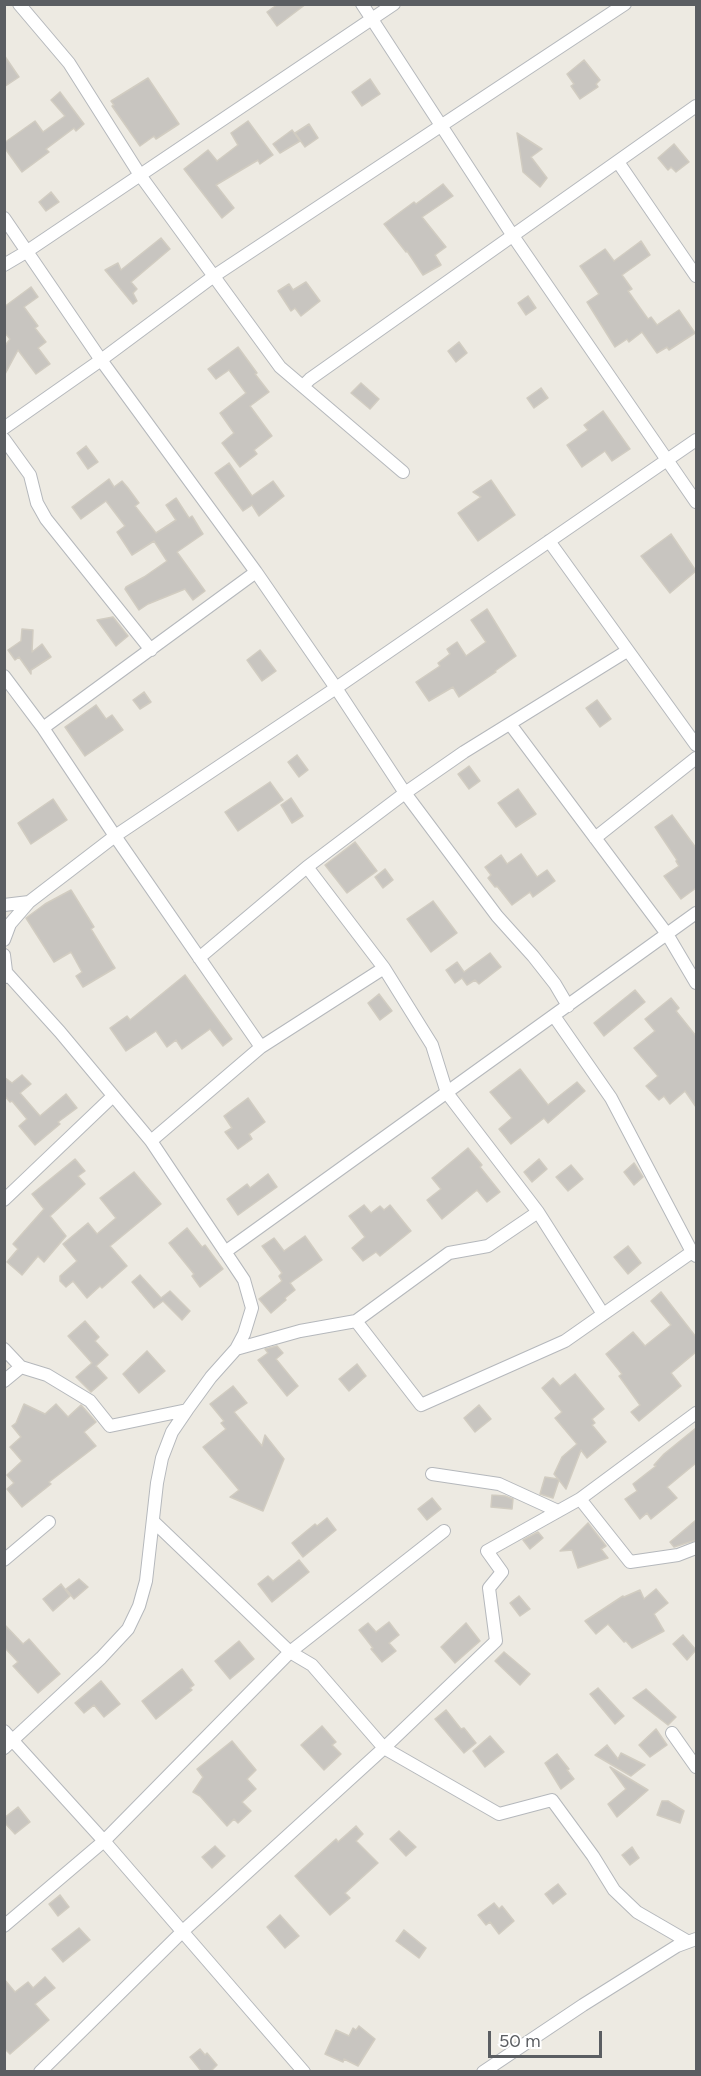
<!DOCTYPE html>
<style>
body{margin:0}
#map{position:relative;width:701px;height:2076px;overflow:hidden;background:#edeae2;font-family:Figtree,sans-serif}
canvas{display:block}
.frame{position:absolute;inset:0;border:6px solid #5b5e62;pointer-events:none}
.scale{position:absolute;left:488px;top:2031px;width:114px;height:27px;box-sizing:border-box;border:3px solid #5b5e62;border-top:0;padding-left:8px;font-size:18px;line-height:21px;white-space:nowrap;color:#5b5e62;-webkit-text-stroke:4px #fff;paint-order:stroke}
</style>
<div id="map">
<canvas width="701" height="2076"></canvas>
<div class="frame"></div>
<div class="scale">50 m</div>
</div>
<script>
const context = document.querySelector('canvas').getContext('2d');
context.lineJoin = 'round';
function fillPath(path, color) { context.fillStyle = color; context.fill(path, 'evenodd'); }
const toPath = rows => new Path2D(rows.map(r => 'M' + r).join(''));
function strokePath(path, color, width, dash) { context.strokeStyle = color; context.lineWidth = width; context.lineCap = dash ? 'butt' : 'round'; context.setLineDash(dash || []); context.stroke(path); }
const building = toPath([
 [278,4,306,4,277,26,267,12,278,4],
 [4,55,19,77,4,87,4,55],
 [584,60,600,80,596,84,598,87,580,99,571,86,574,84,567,74,584,60],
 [148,78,179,124,156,139,154,136,140,146,112,106,114,105,111,101,148,78],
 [370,79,380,94,362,106,352,92,370,79],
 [60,92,84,124,76,131,74,128,46,149,49,152,22,172,4,147,4,143,35,121,43,132,65,116,51,100,60,92],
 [248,121,273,155,260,164,258,160,216,185,234,208,222,218,184,169,208,150,217,161,238,145,231,133,248,121],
 [309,124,318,138,305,147,295,133,309,124],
 [292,130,300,141,280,153,273,144,292,130],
 [517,133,542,149,531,157,547,178,540,187,523,172,517,133],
 [674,144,689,162,676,172,671,167,668,170,658,158,674,144],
 [443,184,453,196,422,217,446,247,435,255,441,265,423,275,407,251,406,252,384,224,414,202,416,204,443,184],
 [51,192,59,202,46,211,39,202,51,192],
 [161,238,170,249,131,282,137,289,133,293,137,301,133,304,105,270,118,263,121,270,161,238],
 [641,241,650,255,622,275,632,289,628,291,648,319,651,317,657,325,679,310,695,333,669,350,667,347,657,353,642,332,629,342,627,339,615,347,587,302,599,294,580,266,605,249,614,261,641,241],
 [306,282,320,301,301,316,295,308,291,311,278,291,289,284,293,290,306,282],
 [31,287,38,297,24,307,38,326,35,328,46,342,38,348,50,364,36,374,18,350,4,376,4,347,10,339,4,332,4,307,31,287],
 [528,296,536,308,526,315,518,303,528,296],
 [459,342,467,353,456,362,448,351,459,342],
 [238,347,257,373,255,374,269,392,250,406,272,436,254,450,257,454,240,467,222,443,234,433,220,413,246,393,229,370,216,379,208,369,238,347],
 [361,383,379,399,370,409,351,393,361,383],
 [541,388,548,398,534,408,527,398,541,388],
 [603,411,630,449,612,461,605,451,582,467,567,445,588,430,584,425,603,411],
 [86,446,98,462,88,469,77,453,86,446],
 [229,463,252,496,273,481,284,496,259,516,252,505,243,511,215,473,229,463],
 [109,479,114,487,122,481,128,488,139,503,135,506,156,533,176,520,166,505,176,498,189,518,192,516,203,534,177,552,205,591,193,600,185,589,148,604,139,610,125,589,126,587,144,577,167,561,154,541,132,555,117,532,125,526,106,501,81,519,72,507,109,479],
 [491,480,515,515,478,541,458,513,481,497,473,492,491,480],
 [671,534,696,571,670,593,641,556,671,534],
 [487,609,516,656,495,671,496,672,459,697,453,687,429,701,416,682,440,666,438,663,450,654,447,649,457,642,466,656,486,642,471,620,487,609],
 [113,617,128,636,116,646,97,620,113,617],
 [22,629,33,630,32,652,42,644,51,657,31,670,31,674,19,657,15,660,8,650,21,641,22,629],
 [260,650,276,671,262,681,247,660,260,650],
 [144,692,151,702,140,709,133,700,144,692],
 [597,700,611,719,600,727,586,708,597,700],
 [96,705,106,719,112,715,123,730,85,756,65,727,96,705],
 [297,755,308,770,299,777,288,762,297,755],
 [469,766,480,781,469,789,458,774,469,766],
 [270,782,283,800,238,831,225,812,270,782],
 [518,789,536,814,516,827,498,803,518,789],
 [291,798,303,816,292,823,281,805,291,798],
 [53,799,67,820,31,844,18,823,53,799],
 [672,815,696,848,696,888,681,899,664,876,679,866,676,861,677,860,655,827,672,815],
 [355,842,377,871,347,893,325,865,355,842],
 [521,854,537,877,547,870,555,881,533,897,530,892,512,905,497,886,495,887,488,878,491,875,485,867,501,855,507,864,521,854],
 [385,869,393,880,383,888,375,877,385,869],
 [71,890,94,927,91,929,115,968,83,987,76,976,82,972,71,952,54,962,26,918,45,904,71,890],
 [433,901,457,933,431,952,407,919,433,901],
 [490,953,501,967,479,984,475,980,467,985,462,978,455,983,446,970,457,962,464,972,490,953],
 [185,975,232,1039,223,1046,210,1029,182,1049,176,1040,167,1047,156,1031,126,1051,110,1028,127,1016,130,1020,185,975],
 [635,990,645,1002,604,1036,594,1023,635,990],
 [379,994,392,1011,380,1020,368,1003,379,994],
 [671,998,679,1008,676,1011,696,1036,696,1107,685,1091,670,1104,664,1096,659,1100,657,1098,646,1086,658,1076,634,1048,655,1031,645,1019,671,998],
 [520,1069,548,1105,577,1082,585,1091,548,1123,544,1118,511,1144,499,1129,512,1118,490,1092,520,1069],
 [22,1075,31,1084,20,1093,40,1116,66,1094,77,1108,58,1122,60,1124,35,1145,19,1126,27,1119,12,1101,10,1102,4,1095,4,1077,12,1083,22,1075],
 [248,1098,265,1122,249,1134,252,1139,238,1149,225,1132,232,1128,224,1116,248,1098],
 [468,1148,482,1165,480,1167,500,1192,487,1202,477,1190,442,1219,427,1200,441,1189,432,1178,468,1148],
 [75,1159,85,1171,78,1176,85,1184,50,1216,66,1236,44,1262,38,1256,22,1275,7,1262,18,1249,13,1244,44,1209,32,1194,75,1159],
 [539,1159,547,1169,532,1182,524,1172,539,1159],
 [634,1163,643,1177,634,1185,624,1172,634,1163],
 [571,1165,583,1179,568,1191,556,1177,571,1165],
 [134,1172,161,1204,110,1246,127,1266,102,1288,100,1286,87,1298,73,1281,66,1287,60,1281,60,1276,77,1261,63,1244,88,1223,97,1234,116,1218,100,1198,134,1172],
 [268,1174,277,1187,238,1215,227,1199,247,1184,250,1188,268,1174],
 [364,1205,371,1213,380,1206,384,1210,390,1205,411,1231,380,1256,376,1252,363,1261,352,1248,365,1237,349,1216,364,1205],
 [187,1228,202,1247,205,1245,223,1269,200,1287,192,1276,194,1274,169,1243,187,1228],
 [305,1236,322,1260,290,1283,295,1290,285,1298,286,1300,271,1313,259,1299,282,1281,279,1276,282,1273,262,1246,274,1238,284,1251,305,1236],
 [628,1246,641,1263,628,1274,614,1257,628,1246],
 [140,1275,161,1298,170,1291,190,1311,182,1320,163,1301,154,1308,132,1282,140,1275],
 [661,1292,696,1337,696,1352,671,1373,681,1386,639,1421,631,1412,640,1405,619,1376,622,1374,606,1354,633,1332,645,1346,671,1325,651,1301,661,1292],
 [85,1321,99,1337,95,1341,108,1355,96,1366,107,1378,91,1392,76,1377,92,1363,68,1336,85,1321],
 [277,1346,283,1353,276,1359,298,1386,287,1396,258,1360,268,1353,265,1349,277,1346],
 [147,1351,165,1371,139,1393,123,1374,147,1351],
 [357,1364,366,1376,349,1391,339,1379,357,1364],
 [575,1374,604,1409,592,1419,595,1423,592,1425,606,1442,587,1458,581,1450,566,1489,559,1480,553,1498,540,1494,545,1477,558,1479,554,1474,562,1457,577,1444,555,1418,562,1412,542,1388,553,1378,560,1386,575,1374],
 [233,1386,247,1403,234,1412,262,1446,265,1435,284,1459,263,1511,230,1497,239,1490,203,1447,226,1429,221,1423,224,1421,210,1404,233,1386],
 [24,1404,45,1414,56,1404,68,1417,81,1405,96,1422,84,1432,96,1446,49,1482,51,1484,22,1507,7,1489,14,1483,7,1475,22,1461,10,1447,21,1437,12,1426,16,1423,24,1404],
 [479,1405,491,1419,475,1432,464,1418,479,1405],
 [696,1428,696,1463,667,1487,677,1498,651,1519,647,1513,640,1519,625,1499,637,1491,633,1484,656,1466,654,1465,664,1454,696,1428],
 [492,1495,505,1496,513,1499,512,1509,491,1507,492,1495],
 [432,1498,441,1509,427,1520,418,1509,432,1498],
 [327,1518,336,1530,303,1557,292,1543,315,1524,317,1526,327,1518],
 [696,1520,696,1540,674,1547,670,1542,696,1520],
 [588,1523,606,1546,601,1549,608,1558,578,1568,572,1550,560,1551,588,1523],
 [538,1532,543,1538,530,1549,523,1540,538,1532],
 [299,1560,309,1572,272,1602,258,1584,268,1576,273,1581,299,1560],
 [79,1579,88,1587,74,1599,66,1589,79,1579],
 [61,1584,70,1596,53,1611,43,1599,61,1584],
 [656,1589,668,1603,654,1614,664,1631,632,1648,626,1641,624,1642,608,1624,596,1634,585,1621,623,1596,624,1597,640,1590,644,1599,656,1589],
 [519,1596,530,1609,520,1616,510,1603,519,1596],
 [389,1622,399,1635,389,1643,396,1651,382,1662,371,1649,373,1648,359,1630,368,1623,376,1632,389,1622],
 [466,1623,480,1641,455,1663,441,1647,466,1623],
 [4,1624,23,1644,29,1639,60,1674,38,1693,13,1666,18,1662,4,1647,4,1624],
 [683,1635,696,1650,687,1660,673,1644,683,1635],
 [239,1641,254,1659,230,1679,215,1661,239,1641],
 [504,1652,530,1674,520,1685,495,1661,504,1652],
 [182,1669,194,1685,190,1688,192,1690,156,1719,142,1701,182,1669],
 [101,1681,120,1704,104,1717,94,1705,84,1713,75,1703,101,1681],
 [598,1688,624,1716,615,1724,590,1694,598,1688],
 [646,1689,676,1717,668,1725,633,1698,646,1689],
 [446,1710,461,1729,464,1728,476,1743,464,1753,435,1719,446,1710],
 [322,1726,336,1742,332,1745,341,1754,324,1770,301,1745,322,1726],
 [656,1729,667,1745,650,1757,639,1745,656,1729],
 [490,1736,504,1752,485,1767,473,1751,490,1736],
 [232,1741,256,1770,247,1779,256,1789,242,1802,251,1811,238,1823,234,1819,227,1826,200,1796,193,1792,203,1777,197,1769,232,1741],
 [607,1745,618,1759,621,1753,645,1765,631,1776,595,1755,607,1745],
 [557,1754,569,1769,567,1770,574,1779,561,1789,545,1763,557,1754],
 [610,1767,648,1790,617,1817,608,1804,626,1789,610,1767],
 [662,1801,668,1801,684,1811,680,1823,657,1815,662,1801],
 [18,1807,30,1822,15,1834,4,1822,4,1818,18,1807],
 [356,1826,363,1834,356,1841,378,1863,345,1893,350,1898,330,1915,295,1876,336,1839,338,1842,356,1826],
 [399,1831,416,1847,406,1856,390,1839,399,1831],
 [215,1846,225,1856,212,1868,202,1857,215,1846],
 [632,1847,639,1858,630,1865,622,1855,632,1847],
 [558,1884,566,1894,553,1904,545,1894,558,1884],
 [60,1895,69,1907,58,1916,49,1904,60,1895],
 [494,1903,499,1909,502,1906,514,1921,499,1934,490,1922,486,1925,478,1915,494,1903],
 [280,1915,299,1936,285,1948,267,1927,280,1915],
 [79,1928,90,1940,63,1962,52,1949,79,1928],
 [404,1930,426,1948,419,1958,396,1941,404,1930],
 [45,1977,55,1988,35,2004,49,2020,10,2054,4,2048,4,1979,15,1992,28,1982,33,1988,45,1977],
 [359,2026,375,2039,358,2066,344,2059,343,2062,325,2054,336,2030,349,2036,353,2028,356,2030,359,2026],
 [200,2049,205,2055,207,2053,217,2065,210,2072,202,2072,190,2057,200,2049]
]);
fillPath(building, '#c8c5c0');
strokePath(building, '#d1ccc1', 1.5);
const minor = toPath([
 [19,4,69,63,140,175,280,367,403,472],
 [362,4,513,236,696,502],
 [618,162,696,276],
 [4,218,101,360,256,572,336,688,405,793,497,916,533,956,555,984,568,1006],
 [4,265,26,252,394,4],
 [303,386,310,379,696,106],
 [4,428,101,360,214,276,625,4],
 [4,439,30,475,37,503,46,519,151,650],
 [549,541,696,745],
 [4,676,43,728,115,836,261,1047],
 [510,724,667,934,696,983],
 [43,728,256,572],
 [595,838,696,758],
 [307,867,384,968,432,1045,447,1093,538,1212,603,1314],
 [4,905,29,902],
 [4,940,10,924,29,902,115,836,336,688,696,440],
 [4,955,6,971,5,977],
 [199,958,307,867,405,793,464,752,627,651],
 [4,970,60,1032,151,1141,244,1280,252,1308,244,1334,236,1349,211,1377,187,1410,172,1432,162,1458,157,1483,146,1581,139,1606,128,1629,101,1658,4,1748],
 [554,1016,611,1098,692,1252,696,1256],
 [151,1141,261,1047,384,968],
 [4,1200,113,1096],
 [225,1252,696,913],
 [356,1321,449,1253,488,1246,538,1212],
 [4,1349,21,1367,47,1375,90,1401,110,1426,187,1410],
 [236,1349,300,1331,356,1321,421,1405,565,1341,692,1252],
 [4,1381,21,1367],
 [432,1474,499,1484,558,1511],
 [580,1499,630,1562,678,1555,696,1548],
 [154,1522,290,1652,312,1665,384,1748,499,1814,552,1800,593,1856,614,1890,637,1912,687,1941],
 [4,1560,49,1522],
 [4,1731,104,1841,304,2072],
 [672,1733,696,1767],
 [4,1926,104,1841,290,1652,444,1531],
 [40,2072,183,1931,384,1748,496,1641,489,1588,502,1572,487,1551,580,1499,696,1413],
 [483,2072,583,2005,677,1946,696,1939]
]);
strokePath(minor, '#b5b8bc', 14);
strokePath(minor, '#fff', 12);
</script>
